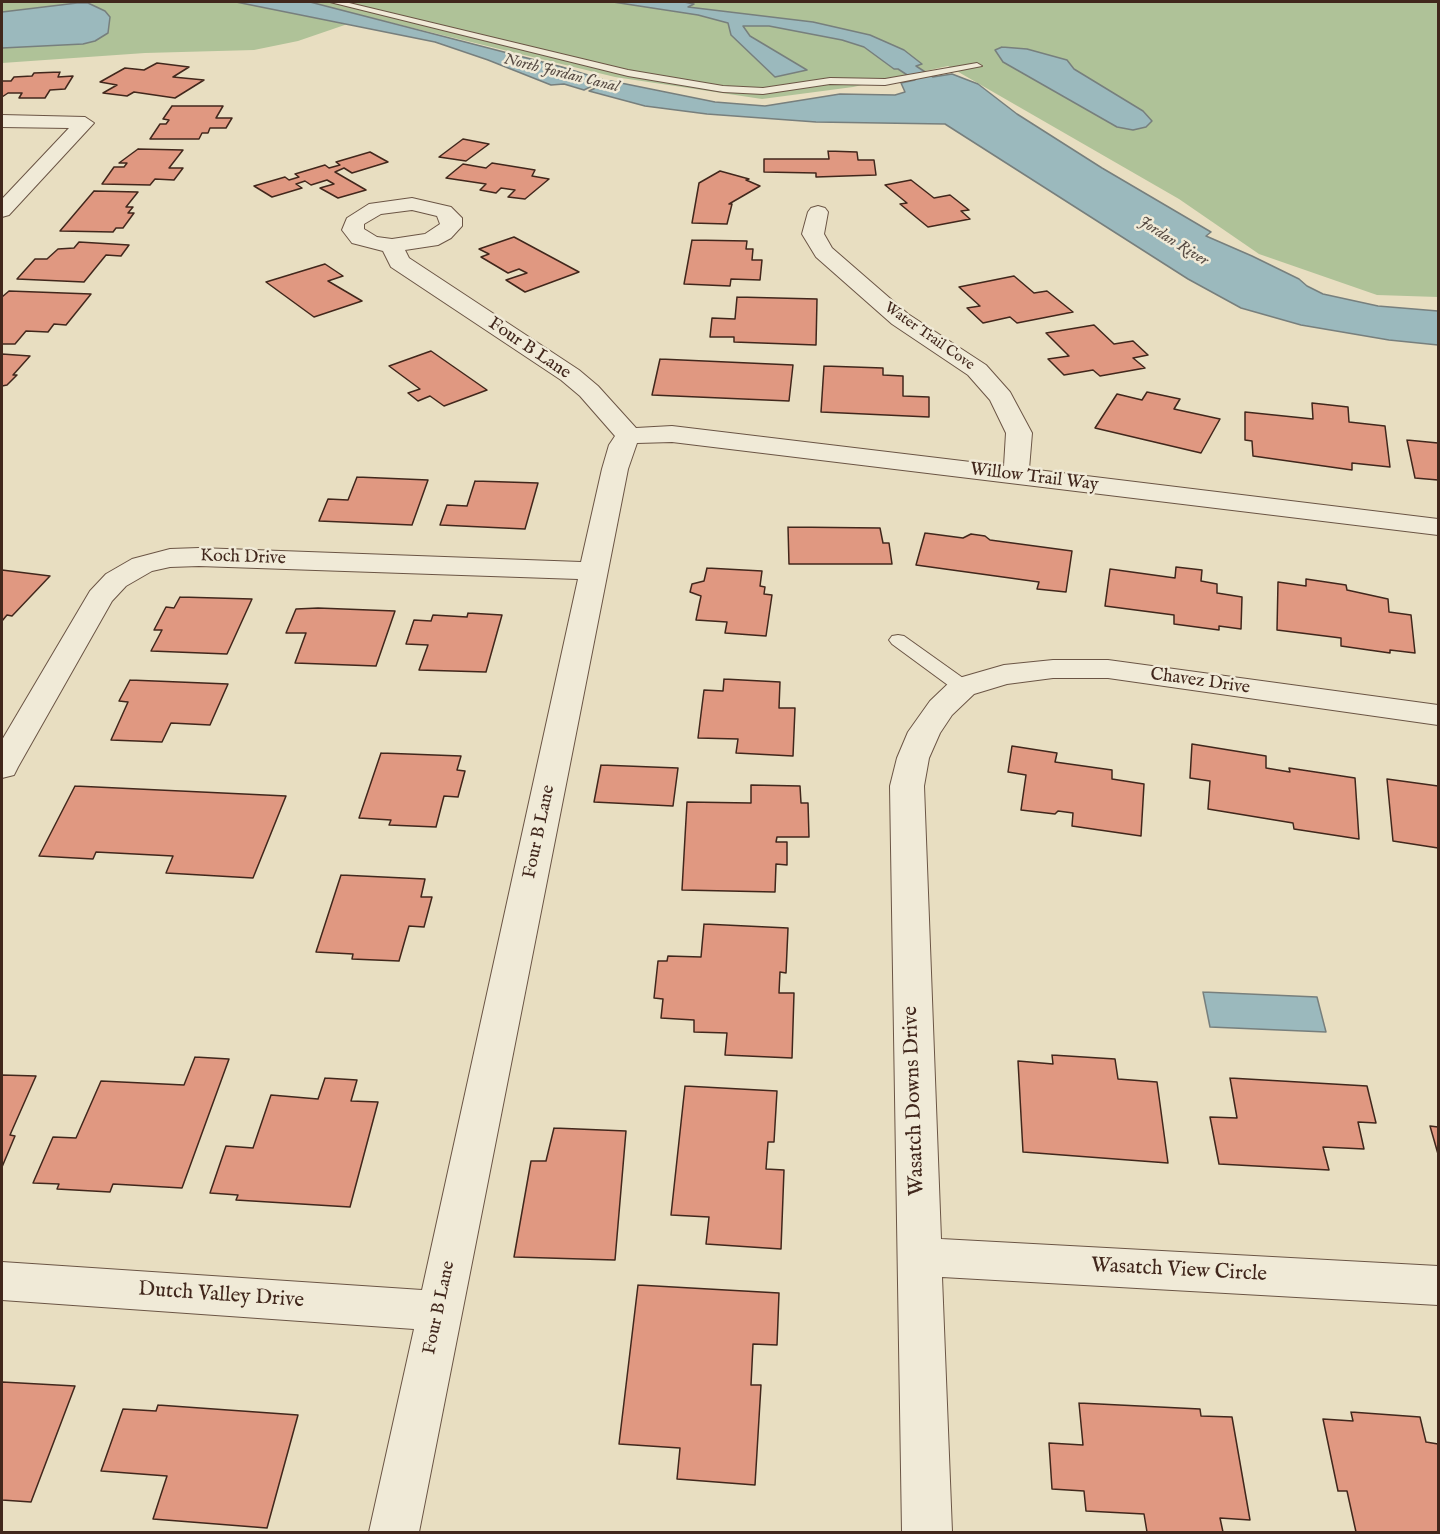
<!DOCTYPE html>
<style>
body{margin:0}
#map{position:relative;width:1440px;height:1534px;overflow:hidden;background:#e8dec1;font-family:"IM FELL English",serif}
canvas{display:block}
.frame{position:absolute;inset:0;border:3px solid #41271c;pointer-events:none}
</style>
<div id="map">
<canvas width="1440" height="1534"></canvas>
<div class="frame"></div>
</div>
<script>
const context = document.querySelector('canvas').getContext('2d');
context.lineJoin = 'round';
function fillPath(path, color) { context.fillStyle = color; context.fill(path, 'evenodd'); }
const toPath = rows => new Path2D(rows.map(r => 'M' + r).join(''));
function strokePath(path, color, width, dash) { context.strokeStyle = color; context.lineWidth = width; context.lineCap = dash ? 'butt' : 'round'; context.setLineDash(dash || []); context.stroke(path); }
function write(font, color, halo, rows, align = 'center') {
  context.font = font + ' "IM FELL English",serif'; context.lineWidth = 5; context.setLineDash([]); context.textBaseline = 'middle'; context.strokeStyle = halo; context.fillStyle = color; for (const [text, x, y, turn = 0] of rows) {
    context.save(); context.translate(x, y); context.rotate((+turn || 0) * Math.PI / 180); context.textAlign = isNaN(turn) ? turn : align; if (halo) context.strokeText(text, 0, 0); context.fillText(text, 0, 0); context.restore();
  }
}
fillPath(toPath([
 [2,2,1438,2,1438,297,1377,295,1259,254,1179,199,948,66,853,87,762,99,615,77,368,17,298,41,254,50,145,53,2,63]
]), '#afc298');
const water = toPath([
 [236,2,310,2,562,67,604,80,584,90,564,84,551,85,488,60,435,42,236,2],
 [613,2,684,2,694,4,688,7,813,22,870,35,904,50,922,64,916,66,933,77,952,74,978,84,1017,114,1102,168,1211,232,1206,236,1252,256,1299,279,1307,286,1323,294,1378,306,1438,311,1438,345,1389,340,1301,325,1241,308,1188,279,945,124,816,122,707,114,645,106,589,91,611,81,715,102,765,106,840,94,895,95,905,92,901,83,915,80,898,69,894,69,864,47,842,40,769,26,743,26,750,36,807,70,775,77,731,35,728,23,698,15,613,2],
 [77,3,88,3,105,11,110,17,108,33,95,41,83,44,2,48,2,12,77,3],
 [1002,47,1027,49,1067,60,1074,69,1143,111,1152,121,1146,127,1133,130,1117,127,1003,62,995,50,1002,47],
 [1203,992,1317,997,1326,1032,1210,1027,1203,992]
]);
fillPath(water, '#9bb9bd');
strokePath(water, '#777f7d', 1.5);
const building = toPath([
 [157,63,189,67,173,77,204,80,175,98,134,92,127,96,103,93,117,85,100,82,125,68,144,70,157,63],
 [60,72,58,77,73,76,65,89,50,90,45,98,19,98,22,93,8,93,2,97,2,81,11,81,14,77,32,76,34,73,60,72],
 [172,106,223,106,216,118,232,118,226,128,210,128,208,133,202,133,199,139,150,139,160,124,166,124,169,120,163,119,172,106],
 [463,139,489,144,466,161,439,157,463,139],
 [138,149,183,150,169,168,183,168,174,180,155,179,150,185,102,184,114,167,124,167,127,163,119,163,138,149],
 [828,151,857,152,858,160,874,160,876,175,816,177,816,173,764,172,764,159,829,159,828,151],
 [370,152,388,162,352,173,344,168,335,172,366,190,338,198,320,188,334,184,327,180,311,185,305,181,296,184,302,188,272,197,254,186,285,177,289,180,299,177,295,174,325,165,329,168,340,165,336,162,370,152],
 [492,163,535,170,532,176,549,179,525,199,508,197,515,190,501,188,496,193,480,190,486,184,446,178,463,164,486,168,492,163],
 [720,171,749,179,746,180,760,186,729,204,732,204,727,224,692,223,699,183,720,171],
 [911,180,934,198,950,195,969,210,961,211,970,219,928,227,900,204,907,203,885,185,911,180],
 [94,191,138,192,126,207,133,207,128,213,134,213,123,228,116,228,113,232,60,231,94,191],
 [514,237,579,272,525,292,506,280,527,273,519,269,508,273,481,257,489,254,479,249,514,237],
 [692,240,747,241,746,249,753,249,752,260,762,260,760,280,731,279,730,286,684,284,692,240],
 [79,242,129,245,121,256,106,255,84,282,17,279,35,259,47,259,58,249,74,248,79,242],
 [325,264,343,276,328,281,362,301,314,317,266,282,325,264],
 [1014,276,1034,293,1047,291,1073,312,1017,323,1010,317,983,323,967,308,980,306,959,287,1014,276],
 [9,291,91,294,66,325,54,324,48,332,26,331,15,344,2,344,2,297,9,291],
 [737,297,817,299,816,345,734,342,734,337,710,337,712,318,735,319,737,297],
 [1094,325,1114,344,1133,341,1148,355,1133,358,1145,368,1100,376,1093,370,1064,375,1048,359,1069,356,1046,333,1094,325],
 [431,351,487,390,444,406,430,396,418,401,408,393,420,389,389,366,431,351],
 [2,354,30,356,13,375,17,375,7,385,2,386,2,354],
 [660,359,793,365,789,401,652,395,660,359],
 [824,366,883,368,883,375,903,376,903,396,929,397,929,417,821,412,824,366],
 [1147,392,1180,399,1174,409,1220,419,1201,453,1095,428,1117,394,1142,400,1147,392],
 [1312,403,1348,407,1349,422,1385,426,1390,467,1352,463,1352,470,1253,456,1252,441,1245,440,1245,412,1313,419,1312,403],
 [1407,440,1438,443,1438,480,1415,478,1407,440],
 [357,477,428,480,412,525,319,521,328,499,348,500,357,477],
 [475,481,538,483,525,529,440,525,447,505,467,506,475,481],
 [788,527,880,528,883,543,889,543,892,564,789,564,788,527],
 [925,533,963,538,971,534,985,536,990,540,1072,551,1066,592,1037,589,1039,582,916,565,925,533],
 [1176,567,1202,570,1201,581,1217,584,1217,593,1242,597,1241,629,1219,626,1219,630,1174,624,1174,615,1105,606,1110,569,1175,578,1176,567],
 [707,568,762,571,760,586,765,587,764,594,772,595,766,636,725,633,727,622,696,620,701,596,690,592,692,584,704,581,707,568],
 [2,570,50,576,12,616,7,615,2,621,2,570],
 [1306,579,1346,585,1347,590,1388,599,1389,612,1411,615,1415,653,1390,650,1390,653,1341,646,1341,638,1277,630,1278,582,1306,586,1306,579],
 [180,597,252,599,227,654,151,651,162,630,154,630,166,607,174,608,180,597],
 [318,608,395,611,376,666,295,663,306,633,286,633,296,609,318,608],
 [468,613,502,615,486,672,419,670,428,645,406,644,414,620,431,621,433,615,467,617,468,613],
 [724,679,780,682,779,708,795,708,793,756,736,753,738,739,698,738,704,690,723,691,724,679],
 [130,680,228,684,210,725,171,723,162,742,111,740,128,702,119,701,130,680],
 [1192,744,1266,756,1266,768,1290,772,1289,768,1355,778,1359,839,1294,829,1293,823,1208,809,1210,781,1190,778,1192,744],
 [1012,746,1057,753,1055,762,1112,770,1112,779,1144,784,1141,836,1072,826,1073,813,1058,811,1055,814,1021,810,1026,775,1008,772,1012,746],
 [381,753,461,756,457,770,465,771,458,797,444,796,436,827,389,825,391,820,359,818,381,753],
 [601,765,678,768,673,806,594,802,601,765],
 [1387,779,1438,786,1438,848,1393,841,1387,779],
 [751,785,800,786,801,803,808,803,809,837,777,837,776,842,787,842,787,865,776,864,775,892,682,890,687,802,751,803,751,785],
 [75,786,286,796,253,878,166,873,173,856,96,852,93,859,39,856,75,786],
 [341,875,425,879,421,897,432,897,424,927,409,926,399,961,352,959,353,954,316,952,341,875],
 [704,924,788,928,786,973,780,972,779,993,794,993,792,1058,725,1055,727,1033,694,1032,694,1020,661,1018,663,999,654,998,658,961,667,961,668,956,701,957,704,924],
 [1052,1055,1115,1059,1118,1079,1157,1082,1168,1163,1023,1152,1018,1061,1053,1064,1052,1055],
 [195,1057,229,1059,182,1188,113,1184,110,1192,57,1189,59,1184,33,1183,53,1137,76,1138,101,1081,184,1085,195,1057],
 [2,1075,36,1076,10,1135,15,1136,2,1167,2,1075],
 [325,1078,357,1080,351,1101,378,1102,350,1207,236,1200,238,1195,210,1193,226,1146,253,1148,271,1095,318,1099,325,1078],
 [1230,1078,1367,1086,1376,1123,1358,1122,1364,1149,1323,1147,1329,1170,1219,1164,1210,1117,1237,1118,1230,1078],
 [685,1086,777,1091,774,1142,768,1142,766,1169,784,1170,781,1249,706,1244,709,1217,671,1215,685,1086],
 [1430,1126,1438,1127,1438,1154,1430,1126],
 [554,1128,626,1131,615,1260,514,1257,531,1161,546,1161,554,1128],
 [638,1285,779,1293,777,1345,753,1344,751,1385,761,1385,755,1485,677,1479,680,1448,619,1444,638,1285],
 [2,1382,75,1386,31,1502,2,1500,2,1382],
 [1079,1403,1200,1409,1201,1416,1232,1417,1250,1520,1220,1518,1223,1532,1147,1532,1144,1514,1086,1511,1084,1491,1052,1489,1049,1443,1083,1445,1079,1403],
 [158,1405,298,1415,267,1528,153,1519,167,1476,101,1471,123,1409,156,1411,158,1405],
 [1351,1412,1420,1417,1426,1442,1438,1444,1438,1532,1356,1532,1347,1491,1338,1491,1323,1419,1353,1421,1351,1412]
]);
fillPath(building, '#e09881');
strokePath(building, '#41271c', 1.5);
const service = toPath([
 [330,2,345,2,628,70,723,86,763,88,830,78,885,79,977,63,982,66,885,85,830,84,763,94,723,92,628,76,330,2],
 [898,635,904,636,970,683,972,687,970,691,956,691,892,644,889,640,892,636,898,635]
]);
const minor = toPath([
 [2,115,85,117,94,123,9,215,2,217,2,199,69,128,2,127,2,115],
 [412,198,451,207,462,218,462,226,451,238,438,245,405,250,409,258,579,370,598,386,636,428,672,426,1004,466,1006,433,990,400,968,375,892,324,816,257,802,234,808,212,811,208,818,206,825,208,828,212,824,234,832,248,908,314,986,365,1010,392,1032,433,1029,469,1438,519,1438,535,672,442,637,443,628,469,419,1532,369,1532,414,1329,2,1300,2,1262,422,1290,578,579,199,566,170,567,152,571,126,586,112,601,18,767,14,775,2,778,2,740,90,591,106,574,132,559,170,549,199,548,581,562,602,469,609,445,615,436,580,396,561,380,391,267,383,251,352,243,342,230,347,218,369,204,412,198],
 [412,210,437,216,440,224,425,234,392,239,377,237,364,229,364,224,381,214,412,210],
 [1053,660,1108,660,1438,705,1438,725,1108,678,1053,678,1007,684,974,694,952,715,940,733,929,758,924,786,941,1239,1438,1266,1438,1305,942,1277,952,1532,902,1532,890,786,897,758,908,732,930,701,952,680,1004,665,1053,660]
]);
strokePath(service, '#6b5545', 2);
strokePath(minor, '#6b5545', 2);
fillPath(service, '#f0ead7');
fillPath(minor, '#f0ead7');
write('15px', '#41271c', '#f0ead7', [
 ["Water Trail Cove",929,337,35]
]);
write('italic 16px', '#584c44', '#f0ead7', [
 ["North Jordan Canal",561,74,14],
 ["Jordan River",1173,242,32]
]);
write('18px', '#41271c', '#f0ead7', [
 ["Four B Lane",529,349,34],
 ["Willow Trail Way",1034,478,7],
 ["Koch Drive",243,558,2],
 ["Chavez Drive",1200,682,8],
 ["Four B Lane",540,832,-78],
 ["Four B Lane",440,1308,-78]
]);
write('21px', '#41271c', '#f0ead7', [
 ["Wasatch Downs Drive",915,1101,-92],
 ["Wasatch View Circle",1179,1271,3],
 ["Dutch Valley Drive",221,1296,4]
]);
</script>
